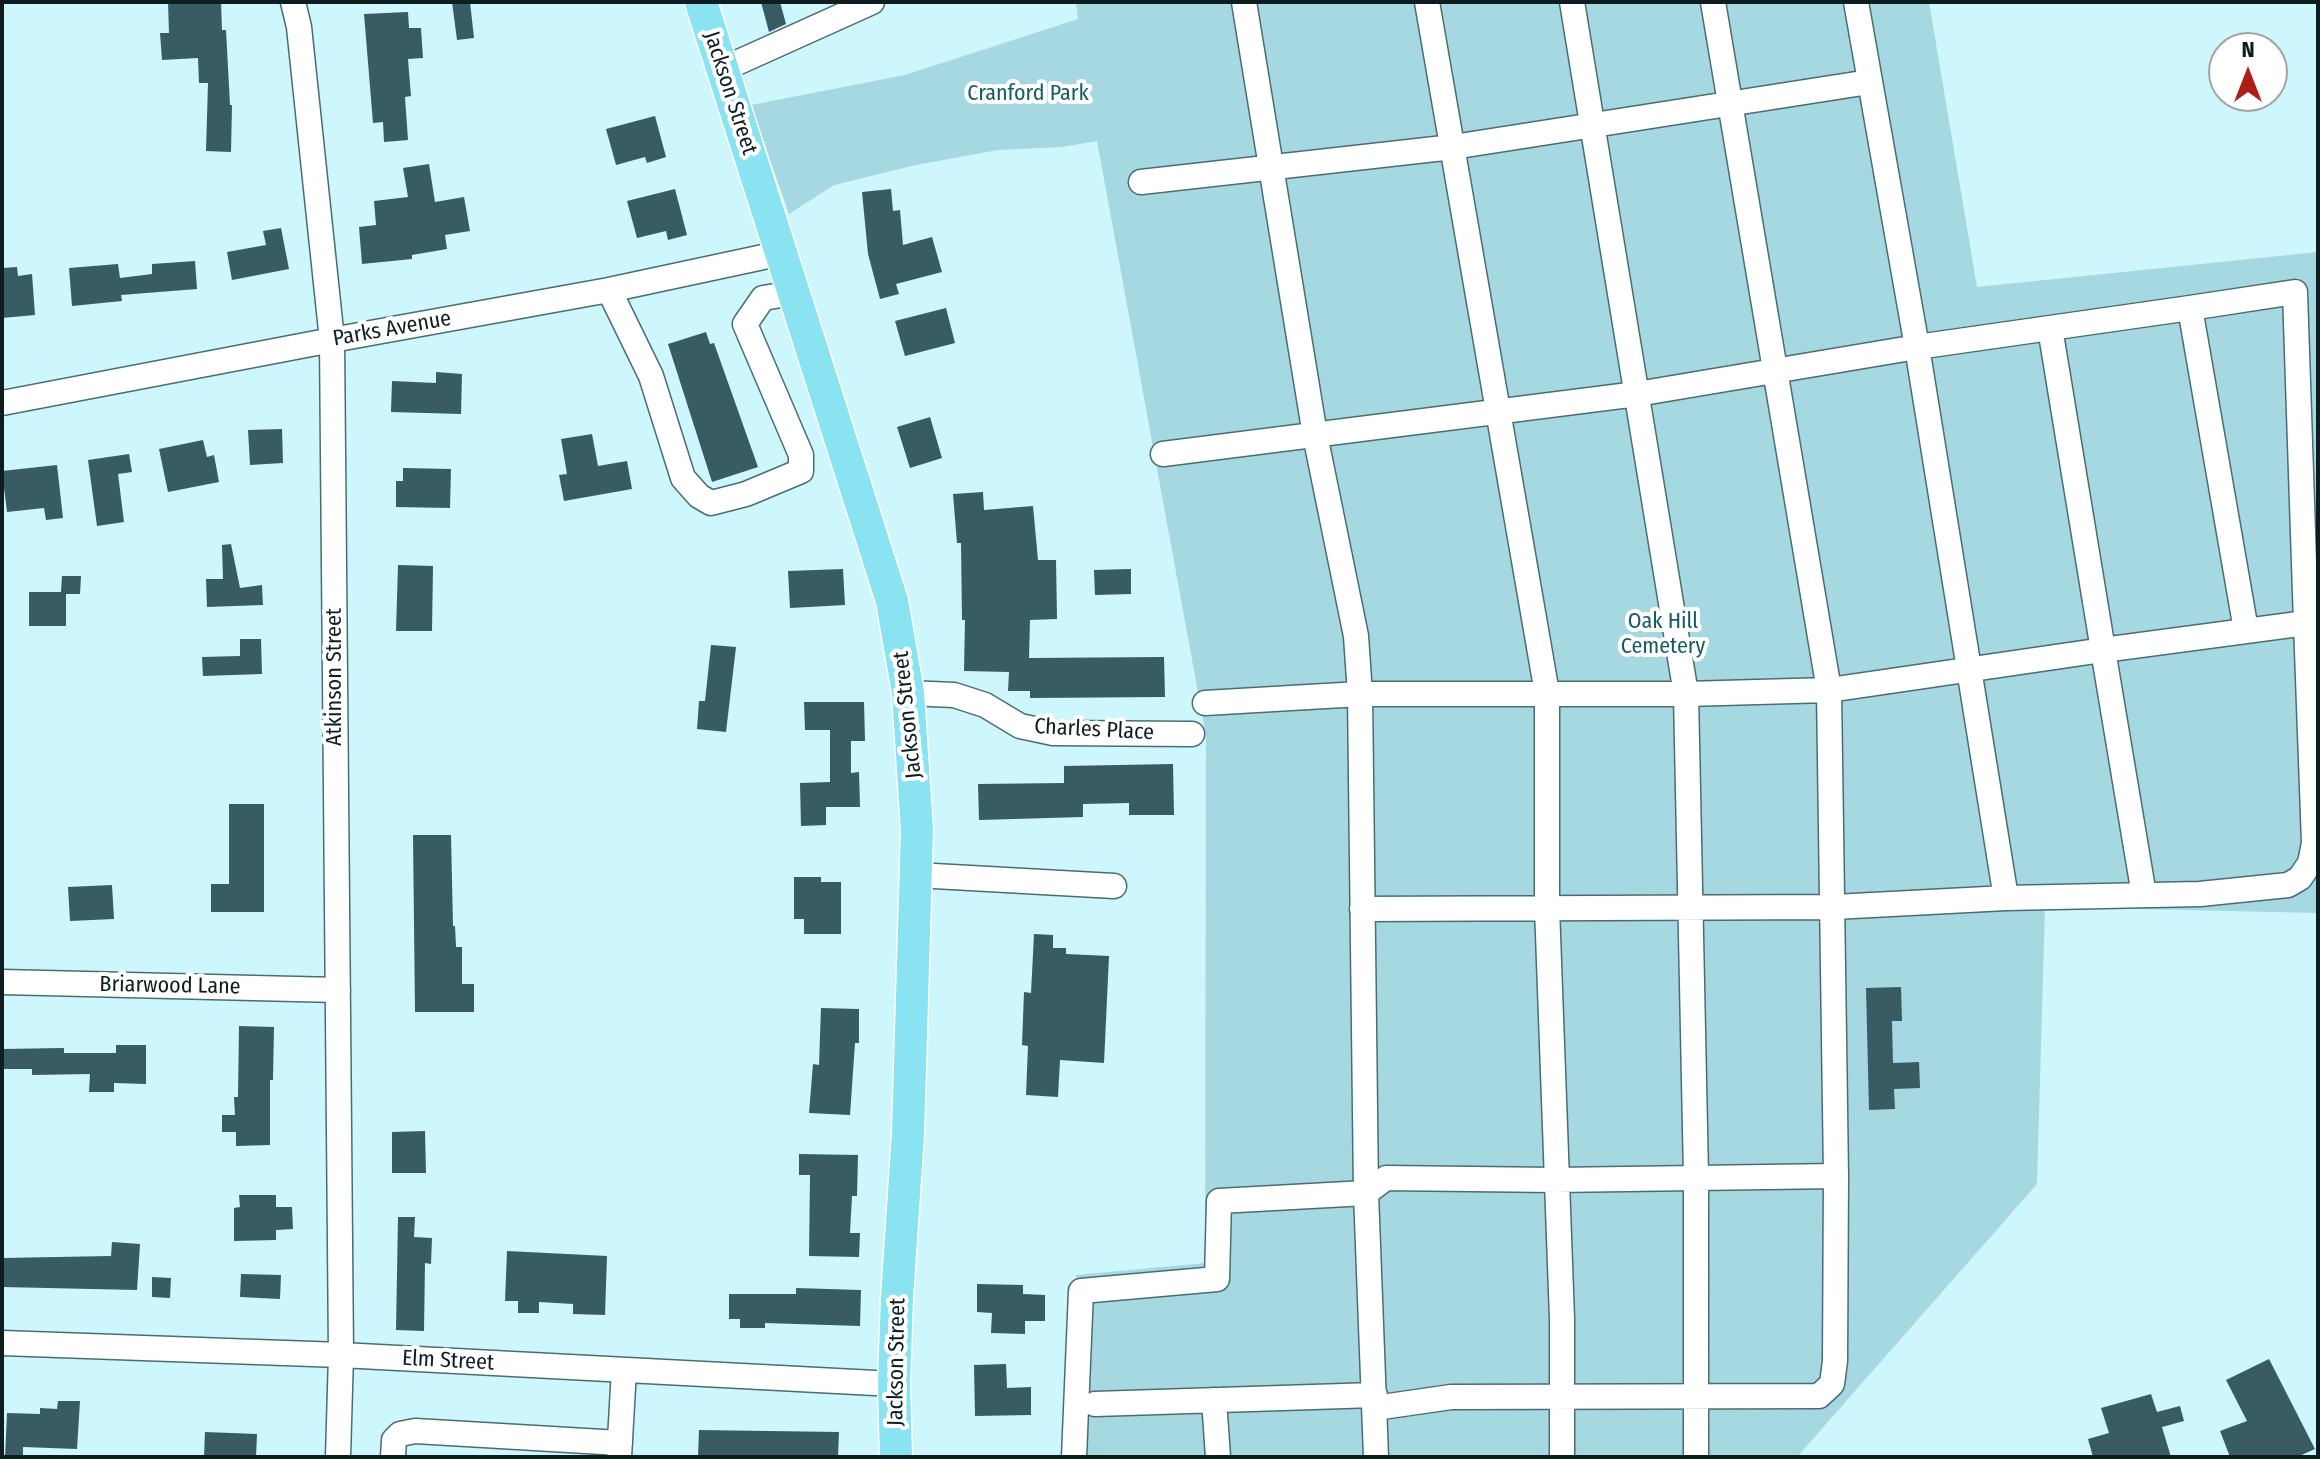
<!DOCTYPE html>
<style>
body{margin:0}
#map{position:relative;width:2320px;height:1459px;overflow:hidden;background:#cef6fd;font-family:"Fira Sans Condensed",sans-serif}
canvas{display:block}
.frame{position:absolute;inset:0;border:4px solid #0e1d20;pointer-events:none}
.north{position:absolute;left:2208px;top:32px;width:80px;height:80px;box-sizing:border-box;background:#fff;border:2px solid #9fa5a6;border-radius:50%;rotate:0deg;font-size:22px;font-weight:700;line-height:32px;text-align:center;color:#0e1d20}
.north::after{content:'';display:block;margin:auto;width:28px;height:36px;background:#ae1e16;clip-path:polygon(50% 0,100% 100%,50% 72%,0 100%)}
</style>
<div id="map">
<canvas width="2320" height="1459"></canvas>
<div class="frame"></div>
<div class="north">N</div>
</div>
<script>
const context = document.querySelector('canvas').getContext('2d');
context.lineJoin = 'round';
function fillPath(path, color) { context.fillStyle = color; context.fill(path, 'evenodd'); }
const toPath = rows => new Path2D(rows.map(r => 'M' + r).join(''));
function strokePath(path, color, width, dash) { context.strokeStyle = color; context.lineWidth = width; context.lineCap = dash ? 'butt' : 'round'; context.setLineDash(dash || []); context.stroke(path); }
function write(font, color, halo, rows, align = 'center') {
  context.font = font + ' "Fira Sans Condensed",sans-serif'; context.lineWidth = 8; context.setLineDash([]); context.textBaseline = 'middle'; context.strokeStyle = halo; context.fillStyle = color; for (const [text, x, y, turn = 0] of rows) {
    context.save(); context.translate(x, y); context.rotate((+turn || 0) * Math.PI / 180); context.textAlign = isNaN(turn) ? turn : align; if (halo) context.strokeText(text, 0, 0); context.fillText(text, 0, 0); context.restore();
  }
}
fillPath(toPath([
 [1076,2,1929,2,1977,287,2318,252,2318,913,2045,907,2037,1184,1797,1457,1066,1457,1076,1275,1205,1263,1206,736,1097,141,1062,147,998,150,916,165,834,185,789,214,751,105,905,75,1078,19]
]), '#a6d8e1');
fillPath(toPath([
 [168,2,221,2,222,30,226,30,230,105,232,105,231,152,206,151,208,83,199,83,198,58,162,60,160,33,169,33],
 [452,2,470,2,474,38,457,40],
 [761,2,780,2,786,24,769,32],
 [408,12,409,28,421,28,423,58,408,59,411,96,405,97,408,140,384,142,383,122,373,123,364,14],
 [655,116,666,157,647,163,645,157,616,165,606,129],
 [429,164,435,202,464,197,470,231,445,235,447,249,412,255,412,259,362,264,359,227,376,225,374,201,408,197,403,168],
 [675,189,687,235,668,240,666,231,637,238,627,201],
 [891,189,893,211,900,210,903,245,932,237,942,272,896,284,899,294,880,299,868,254,862,192],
 [281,228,289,269,232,280,227,252,266,245,263,231],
 [195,261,197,289,121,295,122,301,72,306,69,268,118,264,120,278,152,274,152,264],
 [17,267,18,276,32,274,35,315,2,318,2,268],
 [946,308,955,343,905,356,895,321],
 [706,332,710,344,714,343,758,467,712,482,668,344],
 [436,372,462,374,461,414,391,412,392,381,436,383],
 [930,417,942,458,910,468,897,427],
 [282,429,283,463,250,465,248,430],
 [592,434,598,466,627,461,632,489,564,501,559,475,567,474,561,439],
 [203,440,207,457,214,455,219,482,168,492,159,449],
 [129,454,132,472,118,474,124,522,97,526,88,460],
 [57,465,63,518,46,520,44,508,7,512,2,471],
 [403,468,451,469,450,508,396,507,396,481,403,481],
 [983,492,984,510,1033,506,1038,560,1056,560,1057,619,1030,620,1029,658,1164,657,1165,697,1030,698,1030,691,1008,691,1009,672,964,671,965,620,962,620,961,543,957,543,953,494],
 [231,544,240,588,262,585,263,605,207,607,206,579,223,579,222,545],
 [398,565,433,566,432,631,396,631],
 [843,569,845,605,790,608,788,571],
 [1131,569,1131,594,1095,595,1094,570],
 [62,576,81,576,80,594,66,594,66,626,29,626,29,592,61,592],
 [240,639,261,639,262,674,203,676,202,657,240,656],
 [711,645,736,647,726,732,697,729,699,701,705,701],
 [804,702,864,702,865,741,851,741,851,773,859,772,860,807,826,807,826,825,801,826,800,783,830,782,830,730,805,730],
 [1173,764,1174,815,1129,815,1129,803,1083,804,1083,817,979,820,978,784,1064,783,1064,766],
 [229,804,264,804,264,912,211,912,211,884,229,884],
 [413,835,451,835,453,926,455,926,456,947,462,947,462,984,474,984,474,1012,415,1012],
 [794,877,821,877,821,882,841,882,841,934,804,934,804,919,794,919],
 [112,885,114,919,70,921,68,887],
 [1034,934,1053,935,1053,948,1066,948,1066,954,1109,956,1104,1063,1060,1060,1058,1097,1026,1095,1028,1046,1022,1045,1024,992,1031,993],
 [1901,987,1902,1021,1892,1021,1893,1063,1919,1062,1920,1088,1894,1089,1895,1109,1869,1110,1866,988],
 [821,1008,859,1009,859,1043,855,1043,850,1115,809,1113,813,1064,819,1065],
 [239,1026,274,1027,273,1080,270,1080,270,1145,236,1146,236,1132,222,1132,222,1115,235,1115,234,1097,238,1097],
 [116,1045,146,1045,146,1084,114,1083,114,1092,89,1092,90,1074,32,1075,32,1069,2,1069,2,1049,64,1048,64,1053,116,1053],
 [425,1131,426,1173,392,1173,392,1132],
 [799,1154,858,1155,857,1196,852,1196,850,1233,860,1233,859,1257,809,1256,810,1175,799,1175],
 [239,1195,276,1195,276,1207,292,1207,293,1229,276,1230,276,1240,234,1241,234,1208,240,1207],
 [398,1217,415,1217,414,1237,432,1238,431,1264,425,1263,424,1331,396,1330],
 [112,1242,140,1244,137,1290,2,1287,2,1258,111,1256],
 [507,1251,607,1256,605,1315,573,1314,573,1304,539,1302,539,1313,518,1313,518,1301,505,1301],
 [241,1274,281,1275,280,1299,240,1297],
 [152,1277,171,1278,170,1298,152,1297],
 [977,1284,1023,1285,1023,1294,1045,1295,1045,1321,1025,1321,1025,1334,991,1333,992,1313,977,1312],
 [796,1288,861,1290,860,1326,765,1323,765,1328,740,1328,740,1319,729,1319,729,1294,796,1294],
 [2269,1359,2315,1449,2297,1457,2230,1457,2220,1431,2247,1421,2226,1380],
 [1006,1364,1007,1388,1031,1387,1031,1415,975,1416,974,1365],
 [2151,1394,2157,1412,2180,1406,2184,1421,2162,1427,2171,1457,2093,1457,2088,1439,2109,1433,2101,1408],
 [58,1401,80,1401,77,1449,23,1447,23,1457,5,1457,7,1413,40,1414,40,1408,57,1409],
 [699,1430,839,1432,838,1457,698,1457],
 [205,1432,257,1434,256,1457,204,1457]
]), '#385c62');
const minor = toPath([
 [293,2,299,27,332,340,341,1355,338,1457],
 [1244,2,1315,435,1356,636,1360,694,1366,1193,1376,1457],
 [1427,2,1547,693,1547,907,1562,1319,1562,1457],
 [1572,2,1686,694,1696,1176,1696,1457],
 [1856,2,1917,347,2006,898],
 [721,70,872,2],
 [1141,182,1453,147,1869,82],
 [609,290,651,376,683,478,699,496,711,503,746,494,801,471,801,455,745,324,763,298,794,293],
 [2190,308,2246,630],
 [2,403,332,340,609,290,782,253],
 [1163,454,1637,394,1917,347,2190,308,2295,292,2306,623,2103,650,2050,328],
 [908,693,954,695,985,705,1020,726,1053,733,1192,734],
 [1205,703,1360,694,1686,694,1829,690,2103,650,2144,895],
 [916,875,1114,886],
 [1362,909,1834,907,2006,898,2200,894,2288,885,2300,878,2310,863,2314,843,2306,623],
 [2,982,338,990],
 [2,1343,341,1355,894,1384],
 [1214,1400,1218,1457],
 [1095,1404,1375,1395],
 [1375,1408,1451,1397,1819,1396,1832,1384,1835,1361,1836,1176,1829,690,1713,2],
 [393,1457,394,1440,400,1434,415,1431,620,1443],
 [619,1457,624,1370],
 [1074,1457,1081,1291,1217,1279,1219,1201,1366,1193,1386,1178,1555,1180,1836,1176]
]);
const major = toPath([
 [701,2,892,601,908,693,917,830,908,1134,897,1298,894,1384,896,1457]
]);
strokePath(minor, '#496d73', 27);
strokePath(major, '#fff', 35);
strokePath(minor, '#fff', 24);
strokePath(major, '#89e3f1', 32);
write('22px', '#0e1d20', '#fff', [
 ["Jackson Street",730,93,72],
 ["Parks Avenue",392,329,-10],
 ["Atkinson Street",335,677,-90],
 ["Jackson Street",908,715,-96],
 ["Charles Place",1094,730,3],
 ["Briarwood Lane",170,986,1],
 ["Elm Street",448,1361,3],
 ["Jackson Street",897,1362,-89]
]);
write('22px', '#135b65', '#fff', [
 ["Cranford Park",1028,94],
 ["Oak Hill",1663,622],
 ["Cemetery",1663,647]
]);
</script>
